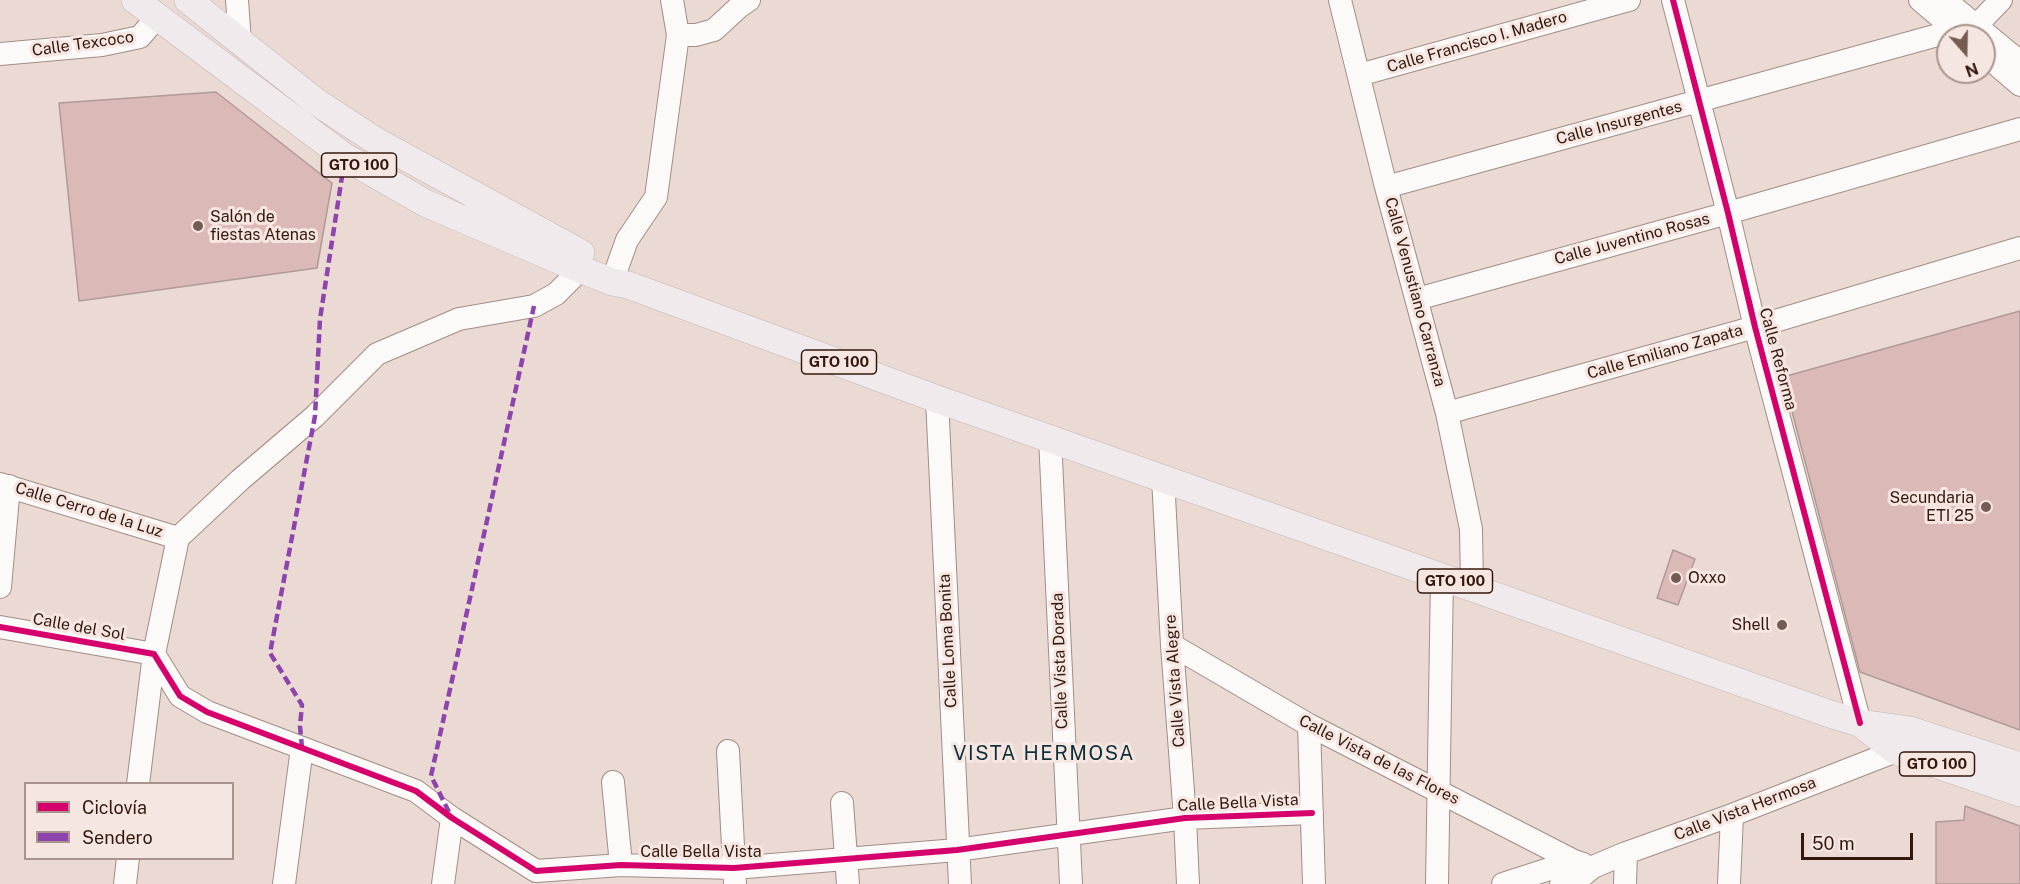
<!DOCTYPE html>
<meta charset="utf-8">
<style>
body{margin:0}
#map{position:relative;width:2020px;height:884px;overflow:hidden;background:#ebdad4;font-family:"Public Sans",sans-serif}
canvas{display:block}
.legend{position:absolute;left:24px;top:782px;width:210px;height:78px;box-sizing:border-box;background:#f6e6e1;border:2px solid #a8948d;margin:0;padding:8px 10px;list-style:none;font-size:18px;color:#34180e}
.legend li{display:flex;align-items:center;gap:12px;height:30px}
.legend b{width:30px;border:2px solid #a8948d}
.north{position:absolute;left:1936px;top:24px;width:60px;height:60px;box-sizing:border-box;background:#f6e6e1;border:2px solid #a8948d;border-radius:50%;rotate:160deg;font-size:16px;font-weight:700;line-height:24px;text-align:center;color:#34180e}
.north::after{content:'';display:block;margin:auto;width:21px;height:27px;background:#745c53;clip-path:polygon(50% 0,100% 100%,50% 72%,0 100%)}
.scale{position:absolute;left:1801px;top:833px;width:112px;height:27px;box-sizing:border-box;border:3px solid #34180e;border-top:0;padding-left:8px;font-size:18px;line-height:21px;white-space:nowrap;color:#34180e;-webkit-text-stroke:4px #f6e6e1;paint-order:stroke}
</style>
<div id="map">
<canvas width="2020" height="884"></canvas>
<ul class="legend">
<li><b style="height:8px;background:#d6006c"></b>Ciclovía</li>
<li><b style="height:8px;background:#8e44ad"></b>Sendero</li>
</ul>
<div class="north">N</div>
<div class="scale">50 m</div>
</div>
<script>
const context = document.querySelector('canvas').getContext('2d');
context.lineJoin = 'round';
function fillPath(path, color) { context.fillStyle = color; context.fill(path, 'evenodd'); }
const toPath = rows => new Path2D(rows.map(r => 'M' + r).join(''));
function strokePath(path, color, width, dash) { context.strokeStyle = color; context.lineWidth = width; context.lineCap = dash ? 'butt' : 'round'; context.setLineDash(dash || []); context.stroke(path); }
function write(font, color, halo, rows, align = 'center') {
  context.font = font + ' "Public Sans",sans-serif'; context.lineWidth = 6; context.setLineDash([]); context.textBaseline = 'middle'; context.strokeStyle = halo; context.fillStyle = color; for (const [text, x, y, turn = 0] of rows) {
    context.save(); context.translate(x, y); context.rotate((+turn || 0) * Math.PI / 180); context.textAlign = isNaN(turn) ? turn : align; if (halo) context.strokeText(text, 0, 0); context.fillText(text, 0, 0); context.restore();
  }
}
const building = toPath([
 [216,92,332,183,317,268,79,301,59,103,216,92],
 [2020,311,2020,730,1860,672,1783,377,2020,311],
 [1673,550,1695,559,1678,605,1657,598,1673,550],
 [1965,806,2020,826,2020,884,1936,884,1936,822,1964,820,1965,806]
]);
fillPath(building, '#dab9b7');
strokePath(building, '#b09a98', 1.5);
const minor = toPath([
 [237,0,240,42],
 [1340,0,1386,187,1447,413,1471,529,1472,587],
 [1673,0,1728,213,1755,327,1860,723],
 [1920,0,1962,36],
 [1945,0,2020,62],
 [678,35,696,35,714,30,739,7,749,0],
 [0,54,102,45,140,37,157,17],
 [1984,54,2020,85],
 [1359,75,1629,0],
 [1386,187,1956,30,1976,26,2001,0],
 [612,282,627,240,656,197,678,35,672,0],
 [1417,299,1728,213,2020,129],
 [937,399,960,884],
 [1447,413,1755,327,2020,248],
 [1050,438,1071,884],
 [1163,478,1172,645,1185,818,1188,884],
 [0,484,178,538],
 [178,538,240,480,315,416,377,354,459,319,534,306,556,294,581,269],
 [0,587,9,486],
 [0,627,154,654,180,696,207,712,416,791,452,818,536,871,621,865,734,868,957,850,1185,818,1312,813],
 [1172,645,1309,725,1574,861,1582,876],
 [1309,725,1314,884],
 [728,751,735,884],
 [613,782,621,865],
 [138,784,154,654,178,538],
 [842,803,848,884],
 [125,884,128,858],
 [284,884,302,748],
 [443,884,452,818],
 [1437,884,1442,577],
 [1503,884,1574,861,1583,864],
 [1561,884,1582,876,1593,867,1626,853,1732,815,1896,751,1904,739],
 [1625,884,1626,853],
 [1729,884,1732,815]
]);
const major = toPath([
 [135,0,345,157,425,203,563,262,612,282,628,285,937,399,1830,714,1860,723,1910,730,2020,766],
 [188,0,315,101,376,141,581,253],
 [1861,724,1896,751,2020,793]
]);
strokePath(minor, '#a18d86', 24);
strokePath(major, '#c4b6b2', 28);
strokePath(minor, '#fcf9f9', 22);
strokePath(major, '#f1eaec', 27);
strokePath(toPath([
 [302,748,300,726,302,705,270,653,315,416,320,319,345,157],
 [449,812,431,776,534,306]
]), '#8e44ad', 4.5, [9, 4.5]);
strokePath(toPath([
 [1673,0,1728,213,1755,327,1860,723],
 [0,627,154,654,180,696,207,712,416,791,452,818,536,871,621,865,734,868,957,850,1185,818,1312,813]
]), '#d6006c', 6);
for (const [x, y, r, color] of [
 [198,226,6,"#745c53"],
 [1986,507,6,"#745c53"],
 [1676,578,6,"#745c53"],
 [1782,625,6,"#745c53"]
]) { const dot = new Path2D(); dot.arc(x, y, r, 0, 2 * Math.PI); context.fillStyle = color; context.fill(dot); strokePath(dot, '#f6e6e1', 2); }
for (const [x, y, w] of [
 [359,165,75],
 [839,362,75],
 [1455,581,75],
 [1937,764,75]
]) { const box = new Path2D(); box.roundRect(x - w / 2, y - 12, w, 24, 4.5); context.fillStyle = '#f6e6e1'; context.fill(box); strokePath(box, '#34180e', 1.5); }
write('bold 15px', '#34180e', null, [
 ["GTO 100",359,165],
 ["GTO 100",839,362],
 ["GTO 100",1455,581],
 ["GTO 100",1937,764]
]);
write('16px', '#34180e', '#f6e6e1', [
 ["Calle Francisco I. Madero",1477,42,-16],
 ["Calle Texcoco",83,44,-8],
 ["Calle Insurgentes",1619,123,-15],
 ["Calle Juventino Rosas",1632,239,-15],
 ["Calle Venustiano Carranza",1415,292,75],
 ["Calle Emiliano Zapata",1665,352,-16],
 ["Calle Reforma",1778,359,75],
 ["Calle Cerro de la Luz",89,510,17],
 ["Calle del Sol",79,627,10],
 ["Calle Loma Bonita",948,641,-93],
 ["Calle Vista Dorada",1060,661,-92],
 ["Calle Vista Alegre",1175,681,-94],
 ["Calle Vista de las Flores",1379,760,27],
 ["Calle Bella Vista",1238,803,-3],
 ["Calle Vista Hermosa",1745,809,-21],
 ["Calle Bella Vista",701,852]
]);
write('16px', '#34180e', '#f6e6e1', [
 ["Salón de",210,217],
 ["fiestas Atenas",210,235],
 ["Secundaria",1974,498,"right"],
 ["ETI 25",1974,516,"right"],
 ["Oxxo",1688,578],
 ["Shell",1770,625,"right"]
], 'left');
context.letterSpacing = '1.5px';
write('20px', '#103039', '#f6e6e1', [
 ["VISTA HERMOSA",1044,754]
]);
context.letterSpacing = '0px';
</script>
